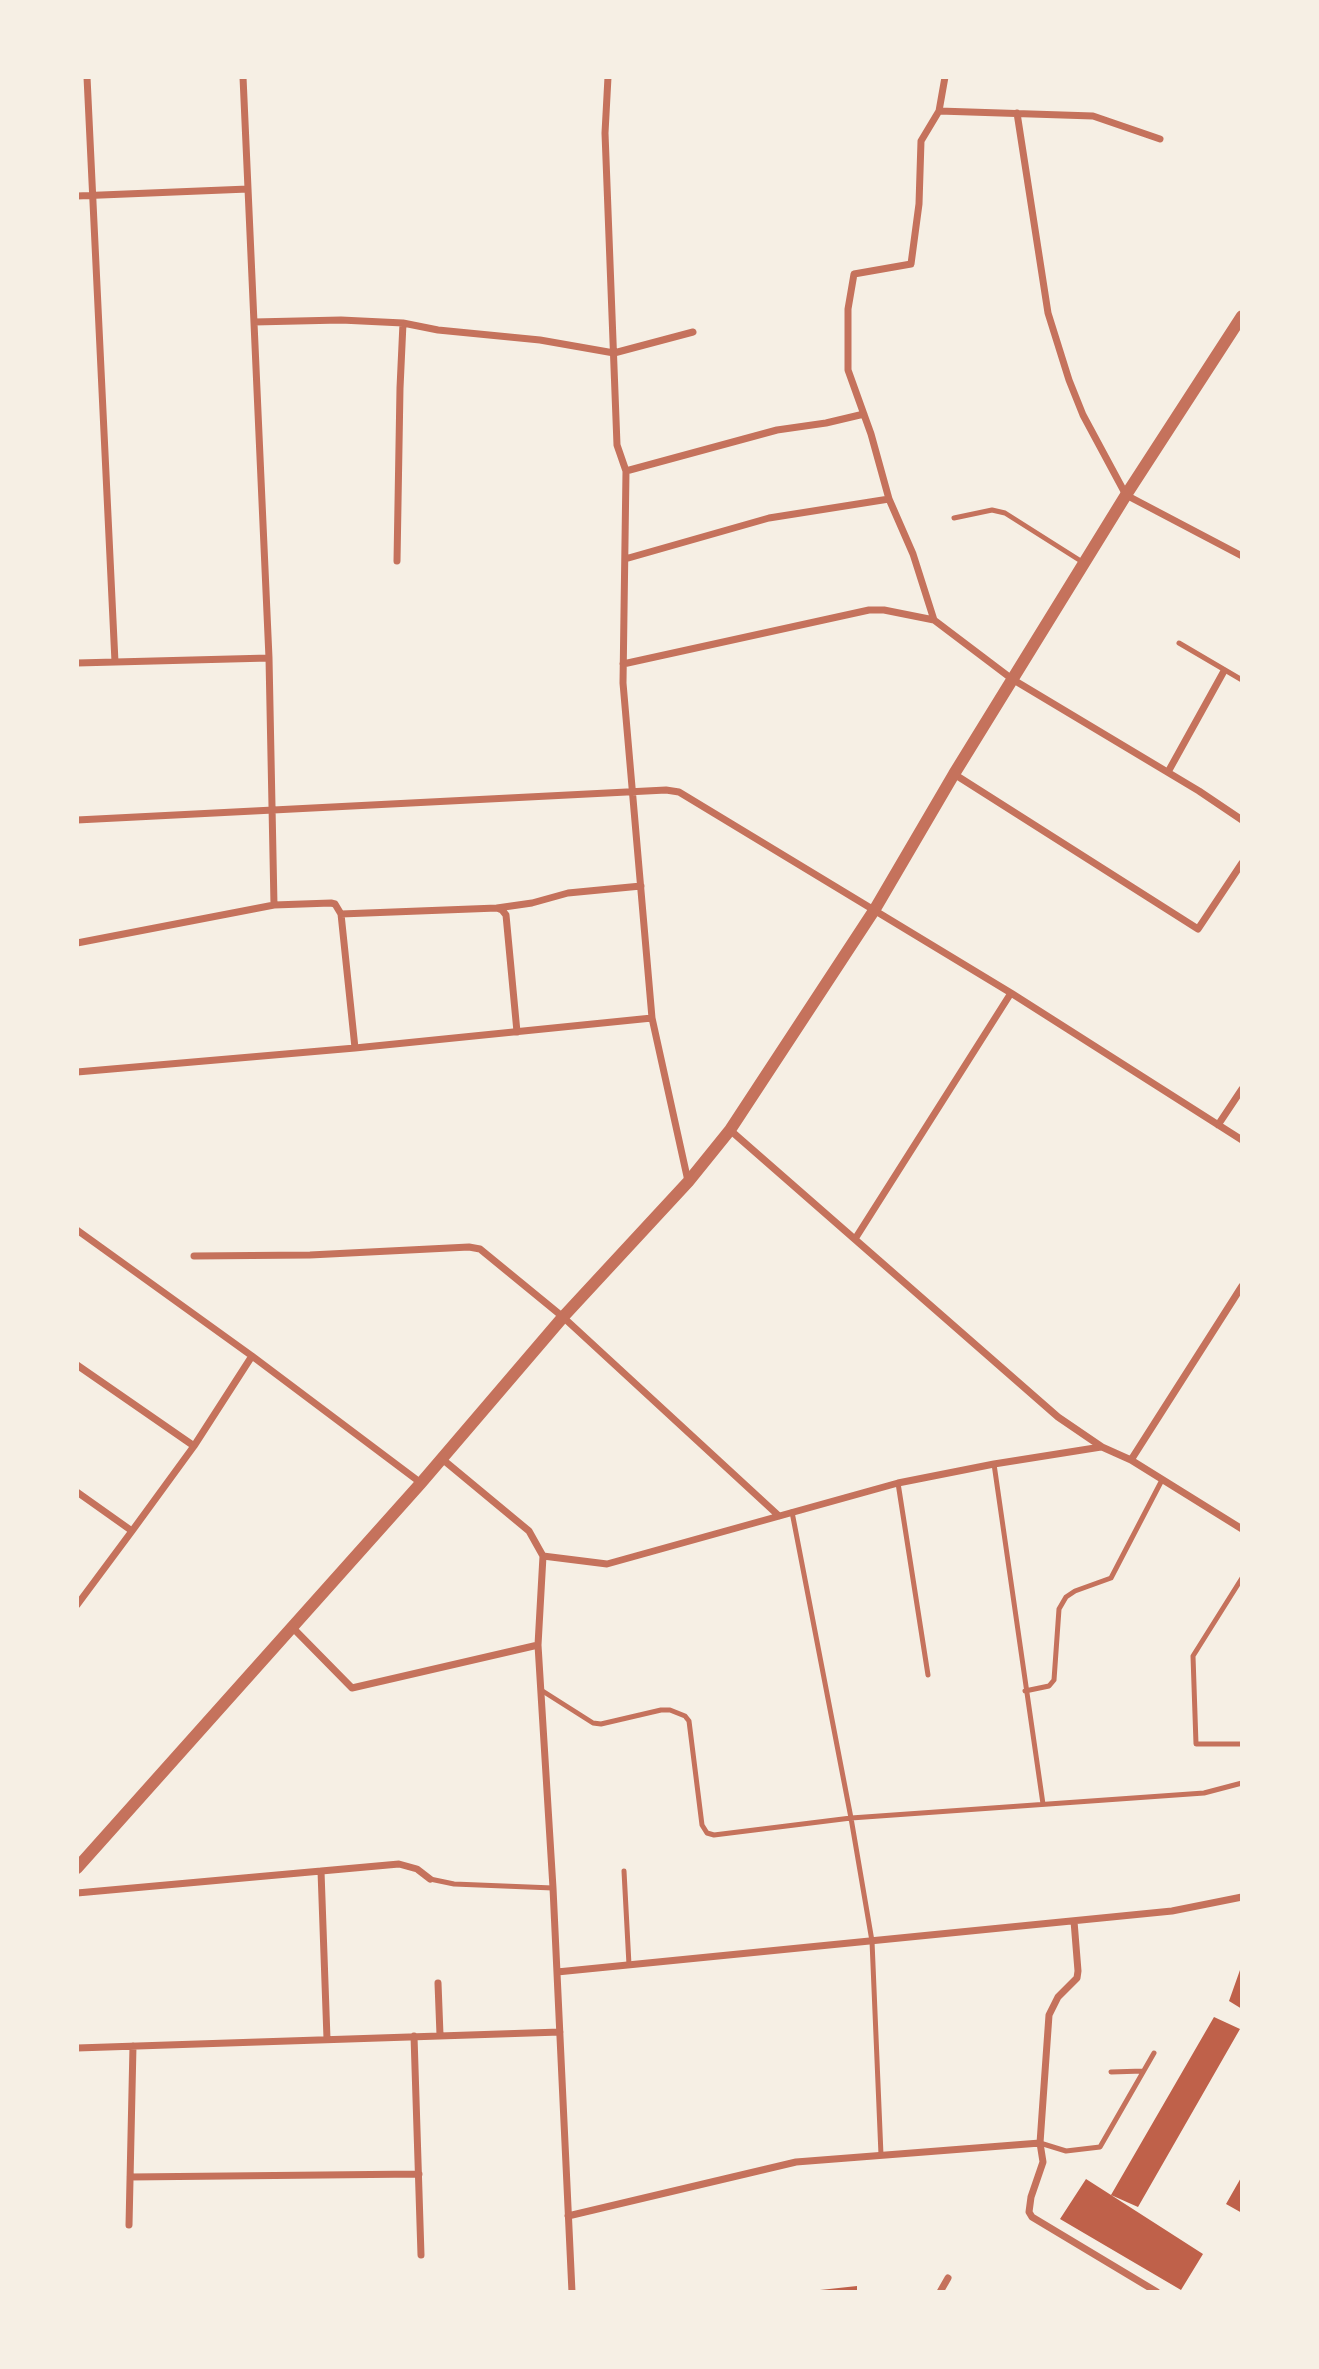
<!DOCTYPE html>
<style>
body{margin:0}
#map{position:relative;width:1319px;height:2369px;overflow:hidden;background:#f6efe4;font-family:Raleway,sans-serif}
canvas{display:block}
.frame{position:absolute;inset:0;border:79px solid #f6efe4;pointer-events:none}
</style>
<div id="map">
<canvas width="1319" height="2369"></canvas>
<div class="frame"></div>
</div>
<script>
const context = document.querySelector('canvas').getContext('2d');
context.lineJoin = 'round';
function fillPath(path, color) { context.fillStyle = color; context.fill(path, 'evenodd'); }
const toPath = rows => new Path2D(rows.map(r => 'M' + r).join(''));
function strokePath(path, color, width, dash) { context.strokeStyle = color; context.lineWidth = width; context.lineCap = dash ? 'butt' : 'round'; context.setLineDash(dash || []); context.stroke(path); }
fillPath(toPath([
 [1240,1970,1242,1971,1242,2009,1229,2001],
 [1214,2017,1240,2029,1138,2207,1111,2195,1203,2254,1181,2290,1060,2219,1086,2179,1111,2195],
 [1242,2176,1242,2213,1226,2204],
 [857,2286,857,2292,820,2292,820,2290]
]), '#bf614a');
strokePath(toPath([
 [954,518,992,510,1005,513,1084,563],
 [1179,643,1242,680],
 [994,1464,1043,1804],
 [898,1483,928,1675],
 [792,1512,851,1818,872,1941,881,2155],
 [1242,1578,1193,1656,1196,1744,1242,1744],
 [541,1690,593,1723,601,1724,661,1710,670,1710,685,1716,689,1721,702,1825,707,1833,714,1835,851,1818,1204,1793,1242,1783],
 [1025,1691,1049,1686,1054,1680,1059,1609,1066,1597,1075,1591,1111,1578,1162,1480],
 [624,1871,629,1965],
 [430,1879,454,1884,553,1888],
 [1111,2072,1143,2071],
 [1040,2143,1066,2151,1100,2147,1154,2053]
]), '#c5725c', 5);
strokePath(toPath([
 [87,77,115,662],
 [243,77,269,658,274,905],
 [608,77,605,133,617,445,626,471,623,683,652,1018,688,1181],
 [945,77,939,111,921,141,919,204,911,264,854,274,848,309,848,370,871,434,889,499,913,554,934,620,1012,679,1199,791,1242,820],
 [939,111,1093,116,1160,139],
 [1017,113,1048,313,1069,380,1083,415,1126,495,1242,556],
 [77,196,248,189],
 [254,322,341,320,403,323],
 [626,471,777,430,826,423,864,414],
 [625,559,769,518,889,499],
 [397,561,400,388,403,323,438,330,540,340,614,353,693,332],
 [77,663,269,658],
 [623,664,869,610,884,610,934,620],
 [1168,772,1224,671],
 [954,774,1198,929,1242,863],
 [77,820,666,790,679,792,1011,993,1242,1140],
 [497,908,532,903,568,893,641,886],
 [341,914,497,908,502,910,506,915,517,1032],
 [77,943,274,905,331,903,335,904,341,914,355,1048],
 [77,1072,355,1048,652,1018],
 [1218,1125,1242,1089],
 [730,1130,1058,1417,1102,1447,1131,1460,1242,1529],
 [77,1230,252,1356,194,1446,77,1365],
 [855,1239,1011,993],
 [194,1256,310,1255,469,1247,480,1249,563,1317,779,1516],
 [252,1356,421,1483],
 [441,1458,529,1531,543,1556,538,1645,553,1888,572,2292],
 [1131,1460,1242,1286],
 [77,1492,132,1531,194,1446],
 [543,1556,607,1564,898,1483,994,1464,1101,1447],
 [77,1605,132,1531],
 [292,1627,352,1688,538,1645],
 [321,1871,327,2039],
 [77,1893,399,1864,417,1869,430,1879],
 [1074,1921,1078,1971,1077,1978,1058,1997,1049,2015,1040,2143,1043,2162,1031,2197,1029,2212,1032,2217,1157,2292],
 [557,1972,1172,1911,1242,1897],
 [438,1983,440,2035],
 [414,2036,421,2255],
 [77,2048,560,2032],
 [130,2177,419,2174],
 [568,2216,796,2162,1040,2143],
 [129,2225,133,2046],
 [940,2292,948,2278]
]), '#c5725c', 7);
strokePath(toPath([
 [77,1868,421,1483,563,1317,688,1182,730,1130,875,909,954,774,1126,495,1242,316]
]), '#c5725c', 12);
</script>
